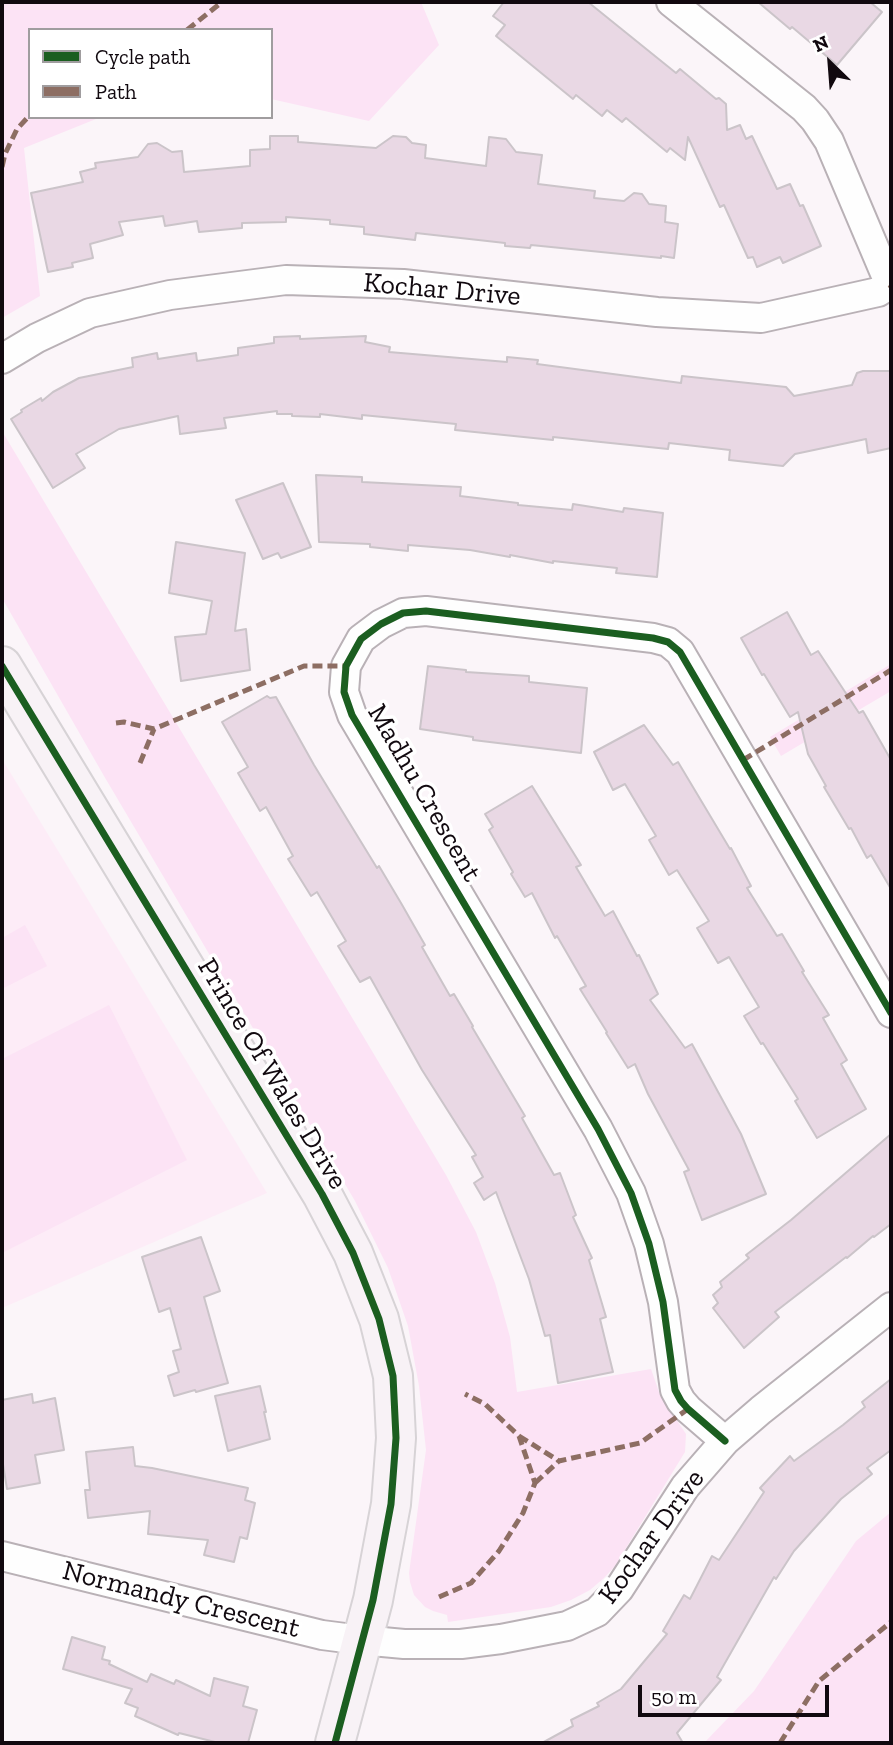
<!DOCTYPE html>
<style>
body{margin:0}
#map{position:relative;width:893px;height:1745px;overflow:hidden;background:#fbf5f9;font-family:"Zilla Slab",serif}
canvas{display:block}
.frame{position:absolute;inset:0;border:4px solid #11090f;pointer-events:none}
.legend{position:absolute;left:28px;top:28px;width:245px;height:91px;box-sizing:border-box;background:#fff;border:2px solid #a09d9f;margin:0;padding:9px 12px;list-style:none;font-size:21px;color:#11090f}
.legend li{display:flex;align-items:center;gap:14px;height:35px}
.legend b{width:35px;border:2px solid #a09d9f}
.north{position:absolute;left:795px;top:28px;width:70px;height:70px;-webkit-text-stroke:5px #fff;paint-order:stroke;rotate:335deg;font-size:19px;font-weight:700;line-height:28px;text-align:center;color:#11090f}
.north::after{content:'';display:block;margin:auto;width:24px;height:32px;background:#11090f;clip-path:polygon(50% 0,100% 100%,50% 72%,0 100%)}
.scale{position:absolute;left:638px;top:1685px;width:191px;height:32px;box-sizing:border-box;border:4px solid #11090f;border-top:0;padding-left:9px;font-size:21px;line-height:24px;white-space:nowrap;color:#11090f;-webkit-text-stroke:5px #fff;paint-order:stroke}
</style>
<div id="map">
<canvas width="893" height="1745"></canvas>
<div class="frame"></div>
<ul class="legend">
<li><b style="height:9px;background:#1b5e20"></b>Cycle path</li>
<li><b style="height:9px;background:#8d6e63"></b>Path</li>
</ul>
<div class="north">N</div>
<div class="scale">50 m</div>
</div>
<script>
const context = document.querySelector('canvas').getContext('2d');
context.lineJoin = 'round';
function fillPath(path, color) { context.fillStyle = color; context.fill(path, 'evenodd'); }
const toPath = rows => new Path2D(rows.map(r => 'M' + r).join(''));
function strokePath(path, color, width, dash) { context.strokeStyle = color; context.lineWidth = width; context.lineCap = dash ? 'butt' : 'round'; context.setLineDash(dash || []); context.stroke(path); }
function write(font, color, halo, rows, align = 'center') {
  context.font = font + ' "Zilla Slab",serif'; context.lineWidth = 7; context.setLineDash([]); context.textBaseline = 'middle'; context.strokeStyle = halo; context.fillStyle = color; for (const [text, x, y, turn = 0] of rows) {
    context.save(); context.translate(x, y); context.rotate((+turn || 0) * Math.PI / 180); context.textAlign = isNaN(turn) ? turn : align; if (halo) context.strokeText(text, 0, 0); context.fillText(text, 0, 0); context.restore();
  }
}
fillPath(toPath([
 [2,759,267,1193,2,1308]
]), '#fdecf7');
fillPath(toPath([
 [2,2,421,2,439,45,369,121,271,99,271,30,30,30,30,117,101,117,24,148,40,296,2,318],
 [2,431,446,1175,476,1232,495,1283,510,1337,517,1392,651,1369,660,1395,686,1434,685,1452,615,1566,604,1578,590,1590,571,1600,551,1607,448,1622,447,1615,433,1611,425,1607,414,1595,410,1582,409,1573,426,1450,419,1386,408,1326,388,1268,355,1201,104,776,2,598],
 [891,664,891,691,781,756,770,737],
 [25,925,47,966,2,989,2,938],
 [109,1005,187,1160,2,1253,2,1059],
 [891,1512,891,1743,704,1743,754,1691,856,1541]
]), '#fce3f5');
const building = toPath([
 [504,2,588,2,676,73,680,69,716,99,719,98,726,104,727,130,740,125,746,139,752,136,777,189,790,184,800,206,803,205,821,246,783,263,780,257,757,267,753,257,748,258,724,205,720,207,688,137,685,160,670,148,667,152,626,118,622,122,607,110,602,116,576,95,573,99,496,36,505,25,493,16,504,2],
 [758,2,870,2,882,12,837,65,792,27,790,29,758,2],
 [270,136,298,136,298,142,376,148,393,136,406,137,412,143,426,145,425,158,486,166,489,137,506,139,516,152,542,155,538,184,595,191,594,198,624,201,634,193,642,194,649,204,666,206,665,222,678,224,674,258,661,256,661,258,531,245,530,248,505,246,505,243,416,233,415,240,364,234,364,227,330,224,330,220,286,217,286,222,242,223,242,228,199,232,197,221,165,226,163,216,119,222,123,235,90,244,93,258,72,263,73,267,48,272,31,193,83,182,80,172,96,168,95,163,138,157,148,144,157,143,172,152,182,151,184,172,250,166,250,150,270,149,270,136],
 [300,336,300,339,366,336,365,342,390,347,389,352,507,362,507,357,538,360,537,364,681,383,682,376,786,387,794,396,852,385,857,373,863,371,891,371,891,448,868,453,866,439,795,454,783,466,729,460,730,450,669,443,668,449,553,437,553,440,455,430,456,424,362,415,362,419,320,414,320,417,292,416,292,414,277,414,277,411,224,418,226,428,180,434,178,416,119,429,76,454,85,468,53,488,11,419,22,412,21,410,41,398,42,401,53,392,79,378,133,367,132,358,157,353,158,359,196,353,197,361,238,355,238,348,274,343,274,337,300,336],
 [316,475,362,477,362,482,461,487,460,496,518,503,518,505,572,510,573,504,623,512,624,508,663,513,657,577,616,573,617,568,553,561,553,563,510,555,510,557,470,550,408,545,408,551,370,547,370,544,319,542,316,475],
 [283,483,311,547,281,558,278,553,263,559,236,500,283,483],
 [176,542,245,553,235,631,246,629,250,670,181,681,175,637,206,634,212,601,169,593,176,542],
 [787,612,811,655,818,651,859,713,863,711,891,760,891,889,871,855,867,858,851,828,849,829,824,787,826,786,808,754,798,712,790,717,764,674,762,675,741,638,787,612],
 [428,666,466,670,466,672,529,676,529,682,587,688,581,753,473,740,473,737,420,729,428,666],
 [267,696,270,698,276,697,314,765,377,868,379,866,401,903,425,945,422,947,450,996,454,994,473,1026,472,1027,525,1116,522,1118,554,1175,560,1173,576,1215,573,1217,592,1258,589,1260,606,1317,600,1319,613,1372,558,1383,550,1335,545,1336,529,1279,496,1192,484,1200,474,1183,483,1177,472,1157,476,1155,422,1070,370,977,360,982,338,946,346,941,317,892,311,896,288,859,293,856,266,807,260,811,238,773,248,767,222,722,267,696],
 [644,725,673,765,678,762,730,849,731,848,751,886,747,888,777,936,782,934,804,971,802,972,829,1015,823,1018,847,1060,841,1064,866,1109,817,1138,795,1101,798,1099,763,1043,761,1044,744,1016,759,1007,729,957,718,963,697,928,709,921,677,870,669,875,649,840,656,836,625,784,613,790,594,752,644,725],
 [532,786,581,865,576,867,605,916,613,911,637,956,639,955,658,994,650,1000,685,1048,692,1044,741,1134,766,1194,702,1220,684,1172,689,1170,648,1094,635,1064,628,1068,606,1033,607,1032,580,989,586,986,557,936,555,938,532,893,525,897,511,874,513,872,489,830,493,827,485,814,532,786],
 [891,1134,891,1224,874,1237,873,1236,847,1258,846,1257,775,1312,779,1317,744,1348,713,1308,718,1303,713,1295,722,1287,720,1282,749,1258,746,1255,791,1220,891,1134],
 [201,1237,220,1291,204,1297,228,1383,196,1392,195,1390,174,1396,168,1376,179,1372,173,1351,181,1349,170,1308,159,1312,142,1257,201,1237],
 [891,1379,891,1450,867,1468,872,1474,841,1499,794,1551,776,1579,774,1577,717,1677,721,1680,677,1733,683,1743,542,1743,573,1726,571,1720,599,1706,597,1703,621,1689,667,1634,663,1631,684,1595,690,1599,712,1556,719,1560,764,1492,760,1488,790,1456,794,1461,843,1425,865,1407,862,1402,891,1379],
 [260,1386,266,1412,264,1412,270,1439,228,1451,215,1396,260,1386],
 [32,1394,33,1403,55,1398,64,1450,35,1455,40,1483,7,1489,2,1458,2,1400,32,1394],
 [133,1447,135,1466,152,1468,248,1488,245,1500,255,1503,247,1539,240,1537,234,1562,204,1555,208,1540,148,1534,150,1511,88,1518,85,1490,90,1490,86,1452,133,1447],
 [72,1637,105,1647,102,1659,110,1661,109,1664,147,1682,151,1674,174,1684,176,1680,210,1696,214,1678,248,1687,243,1706,257,1710,248,1743,219,1743,179,1733,178,1735,135,1716,138,1708,125,1703,132,1689,63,1669,72,1637]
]);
fillPath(building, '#e9d8e4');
strokePath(building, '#cbc4c9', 2);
const minor = toPath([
 [671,2,804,108,815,120,829,141,890,285],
 [2,359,37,338,90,313,170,295,286,280,403,284,657,312,761,318,878,292,891,284],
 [725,1441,688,1409,681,1401,675,1390,663,1302,649,1244,631,1193,598,1129,352,715,344,692,346,666,361,639,381,624,403,613,426,611,653,638,668,642,680,652,891,1013],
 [2,1556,322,1635,361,1640,404,1644,461,1644,501,1639,567,1626,597,1612,619,1589,685,1487,725,1441,761,1410,891,1307]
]);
const primary = toPath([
 [2,666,322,1194,353,1253,379,1319,393,1376,396,1438,391,1504,373,1600,335,1743]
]);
strokePath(minor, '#b9b1b6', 32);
strokePath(primary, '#d7d3d6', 42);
strokePath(minor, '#fefefe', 28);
strokePath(primary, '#f8f2f6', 38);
strokePath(toPath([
 [187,30,222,2],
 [2,167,5,154,17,129,30,115],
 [890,285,891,287],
 [116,723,124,722,154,729,304,666,346,666],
 [743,760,891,670],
 [140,763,154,729],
 [519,1436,559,1461],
 [535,1483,559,1461,640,1443,688,1409],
 [439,1597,471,1583,499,1551,523,1513,535,1483,519,1436,485,1404,465,1394],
 [780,1743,819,1681,891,1622]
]), '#8d6e63', 5, [10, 5]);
strokePath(toPath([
 [2,666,322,1194,353,1253,379,1319,393,1376,396,1438,391,1504,373,1600,335,1743],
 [725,1441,688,1409,681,1401,675,1390,663,1302,649,1244,631,1193,598,1129,352,715,344,692,346,666,361,639,381,624,403,613,426,611,653,638,668,642,680,652,891,1013]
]), '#1b5e20', 7);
write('28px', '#11090f', '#fff', [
 ["Kochar Drive",442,290,5],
 ["Madhu Crescent",424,793,60],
 ["Prince Of Wales Drive",272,1074,59],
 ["Kochar Drive",652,1537,-54],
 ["Normandy Crescent",181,1600,14]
]);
</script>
